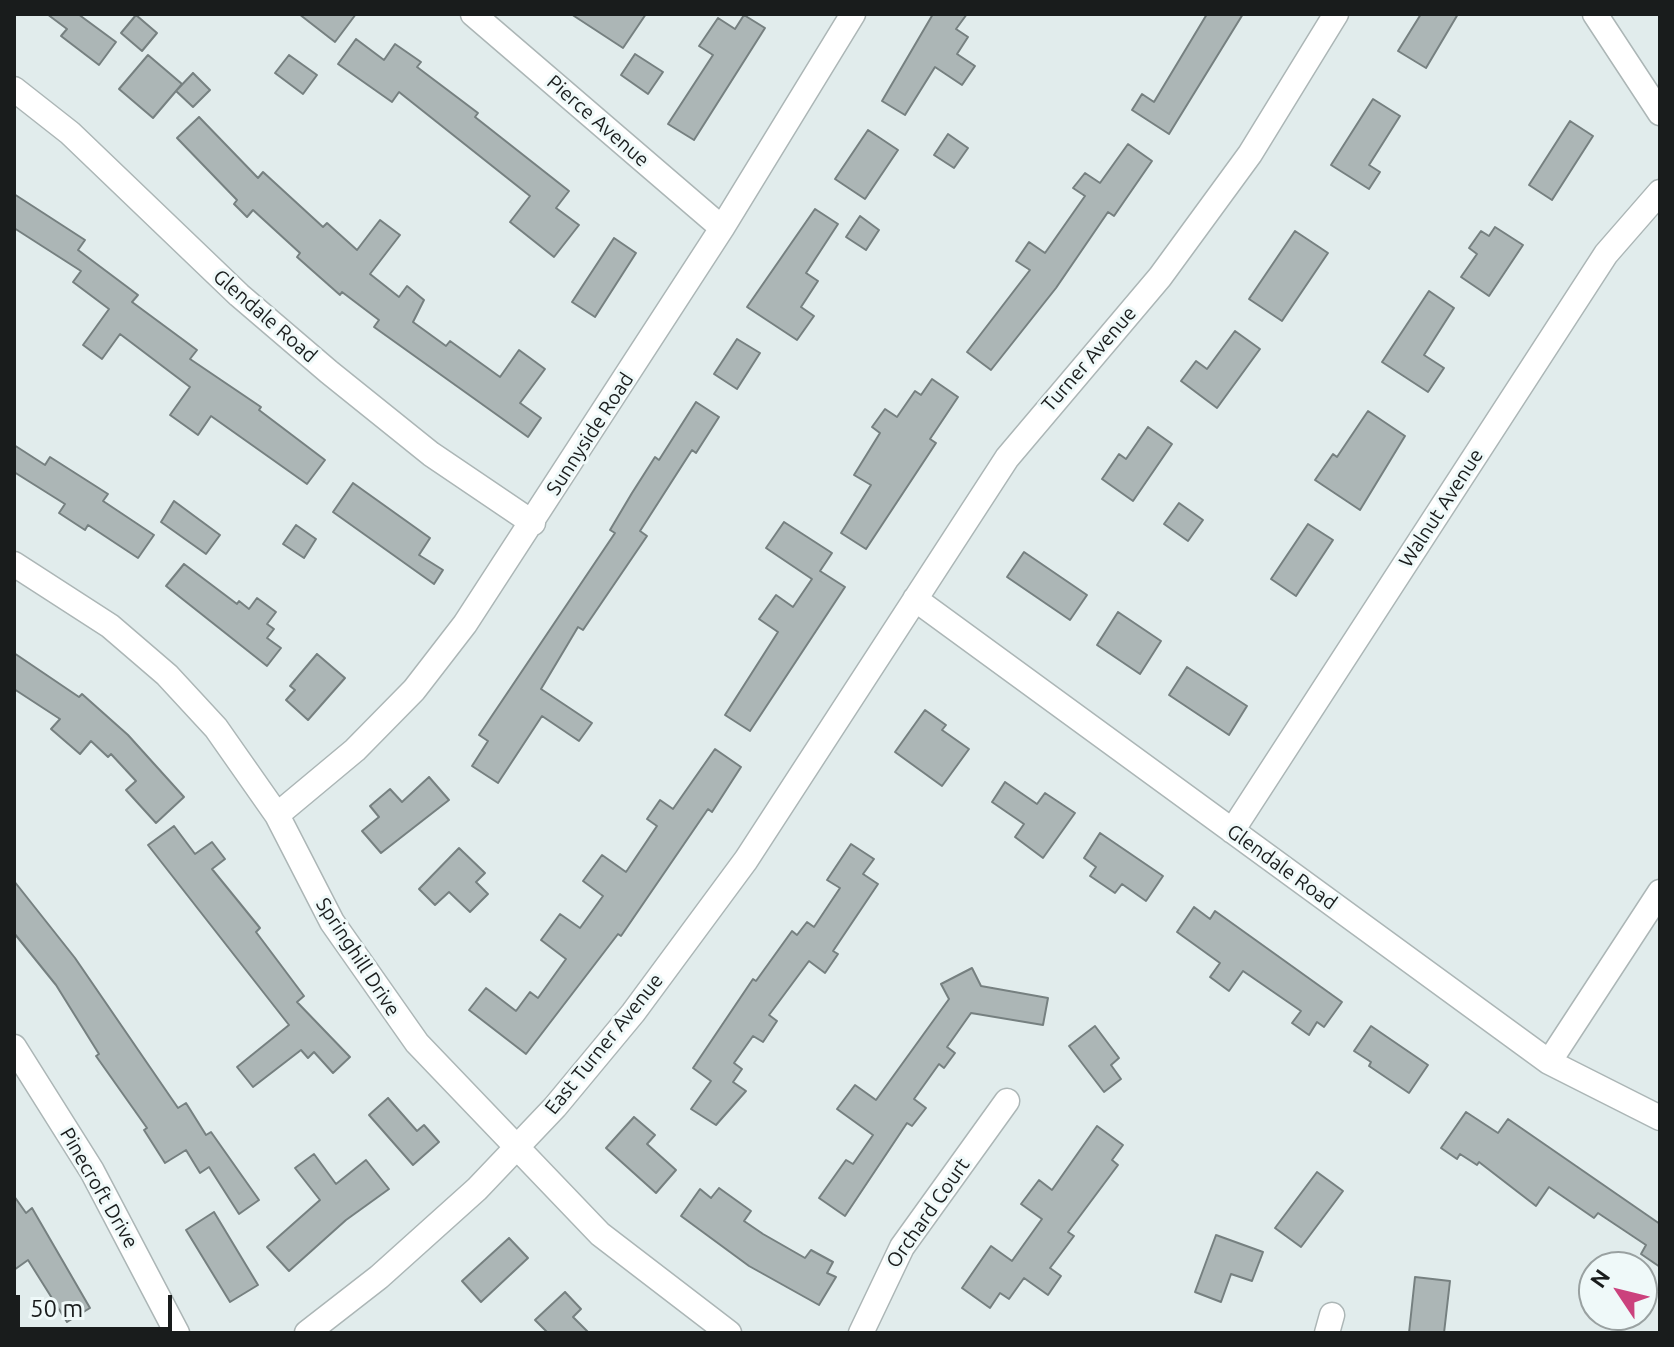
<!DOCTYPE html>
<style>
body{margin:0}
#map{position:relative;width:1674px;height:1347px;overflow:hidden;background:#e1ecec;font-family:Ubuntu,sans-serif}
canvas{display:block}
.frame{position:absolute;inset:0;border:16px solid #191c1c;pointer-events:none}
.north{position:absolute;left:1578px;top:1251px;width:80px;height:80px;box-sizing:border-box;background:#eff9f9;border:2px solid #99a1a1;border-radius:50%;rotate:305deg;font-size:22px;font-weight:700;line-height:32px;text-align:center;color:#191c1c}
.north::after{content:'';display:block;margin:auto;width:28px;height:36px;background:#cb427d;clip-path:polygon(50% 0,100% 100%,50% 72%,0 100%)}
.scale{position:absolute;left:16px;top:1295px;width:156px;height:36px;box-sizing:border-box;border:4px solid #191c1c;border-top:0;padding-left:10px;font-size:24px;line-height:28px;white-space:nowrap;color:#191c1c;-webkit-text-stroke:6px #eff9f9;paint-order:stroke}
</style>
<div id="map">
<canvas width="1674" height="1347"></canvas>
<div class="frame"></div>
<div class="north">N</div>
<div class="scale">50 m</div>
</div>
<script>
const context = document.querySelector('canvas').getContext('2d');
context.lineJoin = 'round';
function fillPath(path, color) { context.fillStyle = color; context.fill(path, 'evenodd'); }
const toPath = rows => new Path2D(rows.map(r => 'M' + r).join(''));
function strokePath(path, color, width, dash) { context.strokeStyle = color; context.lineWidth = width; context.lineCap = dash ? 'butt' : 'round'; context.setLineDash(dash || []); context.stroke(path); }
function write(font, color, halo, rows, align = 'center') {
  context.font = font + ' Ubuntu,sans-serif'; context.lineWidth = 6; context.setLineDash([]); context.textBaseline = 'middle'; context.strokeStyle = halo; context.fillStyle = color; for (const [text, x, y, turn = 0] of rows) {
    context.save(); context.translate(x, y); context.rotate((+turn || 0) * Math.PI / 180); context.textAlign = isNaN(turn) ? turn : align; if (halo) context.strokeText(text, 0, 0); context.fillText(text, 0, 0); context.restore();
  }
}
const building = toPath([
 [47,14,78,14,116,42,99,65,61,36,67,29,47,14],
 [299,14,356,14,335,42,299,14],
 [571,14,646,14,623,48,571,14],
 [933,14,967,14,956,29,968,37,957,54,975,66,962,85,935,67,905,115,882,101,933,14],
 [1207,14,1243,14,1169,134,1132,110,1142,94,1154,102,1207,14],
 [1421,14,1458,14,1426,68,1398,51,1421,14],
 [136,15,157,33,142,51,121,33,136,15],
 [744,15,765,28,694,140,668,124,713,55,699,46,718,18,735,29,744,15],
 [356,39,384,60,395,44,421,62,417,67,478,113,475,117,569,191,556,208,579,225,554,257,510,222,530,196,399,92,392,102,338,64,356,39],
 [635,54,663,72,648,94,621,75,635,54],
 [148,55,182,84,153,118,119,89,148,55],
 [289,55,317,75,303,94,275,73,289,55],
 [193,73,210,90,193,107,176,91,193,73],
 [1373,99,1400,116,1369,165,1380,172,1369,189,1331,165,1373,99],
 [199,117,258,178,263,172,323,227,327,223,357,250,380,220,400,235,370,274,399,297,407,286,424,300,413,322,446,346,450,341,500,377,519,350,545,369,520,403,541,418,528,437,374,327,379,320,342,292,340,295,297,257,300,253,253,210,247,217,234,204,237,200,177,138,199,117],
 [1570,121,1593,136,1552,200,1529,185,1570,121],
 [868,130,898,150,865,199,835,179,868,130],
 [948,134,968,148,954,168,934,155,948,134],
 [1128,144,1152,161,1114,216,1108,212,1056,288,991,370,967,352,1030,270,1016,261,1029,242,1045,253,1085,196,1073,188,1085,173,1100,183,1128,144],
 [14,194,85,240,78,250,138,295,132,302,197,350,190,359,261,407,259,410,325,460,307,484,211,416,198,435,170,415,190,387,120,334,102,359,83,345,109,309,73,282,81,271,14,228,14,194],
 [815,209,838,224,806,273,818,281,801,307,814,316,797,340,747,307,815,209],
 [860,216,879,230,866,250,846,237,860,216],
 [1495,227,1523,245,1489,296,1461,277,1477,254,1469,248,1481,231,1489,236,1495,227],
 [1295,231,1328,253,1282,321,1249,299,1295,231],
 [614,238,636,253,595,317,572,302,614,238],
 [1429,291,1454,308,1424,355,1444,368,1428,392,1382,362,1429,291],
 [1235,331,1260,349,1217,408,1181,381,1196,361,1207,369,1235,331],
 [737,339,760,353,737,389,714,374,737,339],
 [932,379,958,397,930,439,936,443,866,549,841,533,871,485,854,475,880,433,872,427,885,409,897,417,915,391,921,395,932,379],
 [696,402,719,417,696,453,692,450,640,531,647,536,583,630,578,627,541,689,592,723,579,741,542,716,498,783,472,766,488,741,479,735,615,533,610,530,632,493,655,457,659,460,696,402],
 [1368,411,1405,436,1360,510,1315,480,1333,454,1337,457,1368,411],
 [1148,427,1172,444,1133,501,1102,479,1119,454,1126,459,1148,427],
 [14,445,45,465,50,457,108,494,103,501,154,535,138,558,88,525,85,530,59,513,65,504,14,472,14,445],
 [353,483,430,538,419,555,443,570,434,584,333,512,353,483],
 [174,501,220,535,206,554,161,522,174,501],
 [1179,503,1203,520,1188,541,1164,524,1179,503],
 [784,522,832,553,820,571,845,587,750,731,725,715,778,632,759,619,776,595,793,607,812,579,766,548,784,522],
 [1308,524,1333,540,1296,596,1271,579,1308,524],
 [296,525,316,539,304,558,283,544,296,525],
 [1024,552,1087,595,1070,620,1007,577,1024,552],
 [184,564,237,604,239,601,249,609,257,598,276,612,267,624,274,629,267,638,281,648,267,666,166,586,184,564],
 [1118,612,1161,641,1140,674,1097,645,1118,612],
 [14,653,79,697,82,694,128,735,184,797,156,823,126,790,136,781,111,754,108,757,91,741,80,754,51,729,60,719,14,689,14,653],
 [317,654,345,678,308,720,286,700,295,690,290,686,317,654],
 [1187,667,1247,706,1229,735,1169,695,1187,667],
 [925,710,946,725,942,730,969,749,942,786,895,752,925,710],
 [715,749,741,767,712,812,708,809,621,936,618,934,526,1054,469,1010,486,988,516,1011,530,992,538,998,566,959,541,940,560,914,580,928,603,896,583,881,602,855,626,872,657,826,647,819,660,800,673,809,715,749],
 [429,777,449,800,381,853,362,831,379,817,370,806,390,789,402,802,429,777],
 [1005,782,1037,804,1045,793,1075,813,1043,858,1015,837,1024,824,992,802,1005,782],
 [174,826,195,854,212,842,225,859,212,869,260,928,256,932,304,996,297,1002,350,1057,333,1073,314,1052,308,1058,301,1050,253,1087,237,1067,289,1025,148,845,174,826],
 [1100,833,1163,876,1146,901,1122,884,1115,893,1090,876,1096,867,1084,858,1100,833],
 [851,844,874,859,863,874,878,884,833,951,838,954,825,973,809,961,769,1015,777,1021,763,1042,753,1036,734,1063,742,1069,733,1082,746,1091,716,1125,691,1109,711,1081,693,1068,753,979,756,981,792,931,797,935,807,922,814,927,840,888,827,880,851,844],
 [459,848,485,873,476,882,488,894,470,912,449,892,435,905,419,889,459,848],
 [14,881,75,958,178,1108,186,1103,206,1135,211,1132,259,1200,239,1214,209,1167,200,1173,186,1150,165,1163,144,1130,147,1128,96,1056,99,1054,56,985,14,933,14,881],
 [1194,907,1210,919,1215,911,1342,1002,1324,1027,1317,1022,1309,1035,1292,1023,1301,1011,1243,971,1229,991,1210,977,1220,963,1177,932,1194,907],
 [972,968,981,986,1048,998,1043,1025,971,1013,947,1047,955,1053,944,1068,939,1064,914,1099,926,1108,912,1126,907,1123,845,1216,819,1198,846,1160,853,1164,873,1135,837,1109,855,1085,876,1100,949,999,941,984,972,968],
 [1095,1026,1119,1058,1111,1065,1121,1079,1104,1092,1069,1046,1095,1026],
 [1371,1026,1428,1065,1409,1093,1369,1066,1371,1062,1354,1051,1371,1026],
 [388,1098,417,1131,424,1125,439,1142,413,1165,369,1115,388,1098],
 [1466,1112,1498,1133,1508,1119,1660,1224,1660,1267,1641,1254,1646,1245,1598,1213,1594,1218,1549,1187,1536,1206,1479,1162,1477,1165,1460,1154,1457,1159,1441,1148,1466,1112],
 [634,1117,655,1135,647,1144,676,1170,656,1193,606,1148,634,1117],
 [1097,1126,1123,1145,1112,1160,1118,1165,1068,1232,1074,1236,1050,1268,1061,1276,1048,1295,1024,1278,1009,1299,1000,1293,990,1308,962,1288,991,1246,1012,1261,1042,1219,1021,1204,1039,1180,1052,1190,1097,1126],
 [314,1154,336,1184,366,1160,389,1189,346,1220,289,1271,267,1247,320,1200,295,1168,314,1154],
 [1317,1172,1343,1191,1301,1247,1275,1228,1317,1172],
 [719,1188,751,1211,744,1221,763,1234,805,1258,811,1250,833,1262,827,1273,836,1277,819,1305,749,1266,681,1216,700,1189,711,1198,719,1188],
 [14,1196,26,1213,32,1208,90,1308,67,1322,28,1260,14,1270,14,1196],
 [214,1212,258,1285,230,1302,186,1230,214,1212],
 [1216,1235,1263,1252,1252,1281,1231,1274,1221,1302,1195,1292,1216,1235],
 [509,1238,528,1258,481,1302,462,1281,509,1238],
 [1415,1277,1450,1281,1444,1333,1409,1333,1415,1277],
 [565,1292,581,1309,573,1317,589,1333,548,1333,535,1320,565,1292]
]);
fillPath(building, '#acb6b6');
strokePath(building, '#768080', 2);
const street = toPath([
 [473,14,722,228],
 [1595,14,1660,113],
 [14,89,70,133,239,295,329,372,431,454,533,523],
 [14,564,110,626,167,675,216,728,277,815,332,922,417,1043,600,1234,729,1333],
 [915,599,1549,1062,1660,1118],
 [277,815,355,750,414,690,465,624,722,228,853,14],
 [1232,831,1606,254,1660,192],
 [14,1047,92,1171,177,1333],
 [1549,1062,1660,892],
 [307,1333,379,1277,477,1189,555,1107,633,1013,746,860,1007,458,1160,277,1250,154,1336,14],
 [861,1333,902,1247,1007,1101],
 [1327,1333,1332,1315]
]);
strokePath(street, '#acb6b6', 27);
strokePath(street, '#fff', 24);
write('20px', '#191c1c', '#eff9f9', [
 ["Pierce Avenue",598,121,41],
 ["Glendale Road",265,316,41],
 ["Turner Avenue",1089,359,-49],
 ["Sunnyside Road",590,434,-57],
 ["Walnut Avenue",1441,508,-57],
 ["Glendale Road",1282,867,36],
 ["Springhill Drive",358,957,57],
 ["East Turner Avenue",604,1044,-51],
 ["Pinecroft Drive",99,1188,60],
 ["Orchard Court",928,1213,-55]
]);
</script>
